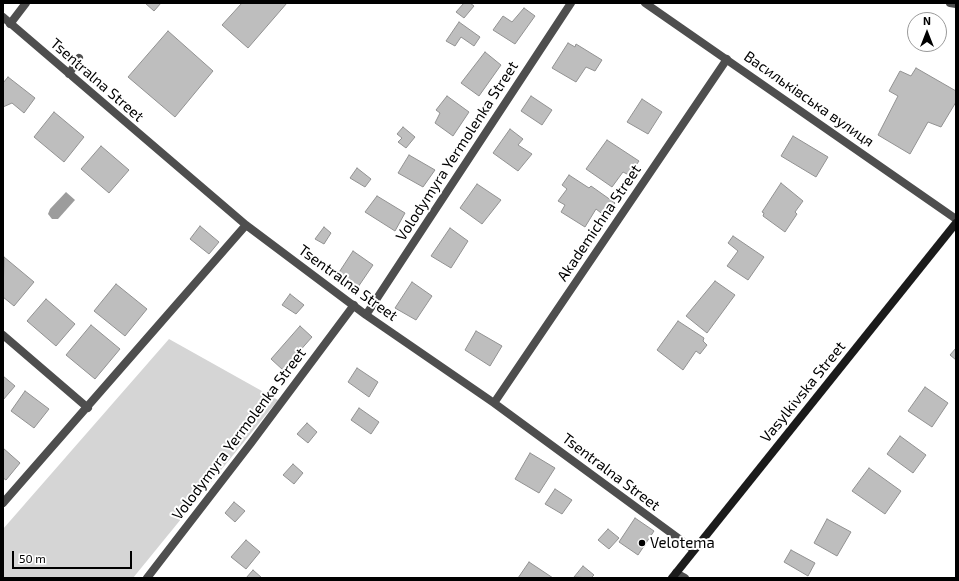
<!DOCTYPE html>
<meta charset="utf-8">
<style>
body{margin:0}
#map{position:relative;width:959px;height:581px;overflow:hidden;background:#fff;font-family:"Exo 2",sans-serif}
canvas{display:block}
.frame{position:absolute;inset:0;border:4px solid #000;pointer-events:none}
.north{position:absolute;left:907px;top:12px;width:40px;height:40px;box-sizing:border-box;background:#fff;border:1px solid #999;border-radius:50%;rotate:0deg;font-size:11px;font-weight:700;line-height:16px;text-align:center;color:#000}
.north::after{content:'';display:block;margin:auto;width:14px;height:18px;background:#000;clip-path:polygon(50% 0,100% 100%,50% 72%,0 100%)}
.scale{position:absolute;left:12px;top:551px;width:120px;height:18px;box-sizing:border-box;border:2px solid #000;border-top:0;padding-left:5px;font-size:12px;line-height:14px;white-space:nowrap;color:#000;-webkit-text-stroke:3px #fff;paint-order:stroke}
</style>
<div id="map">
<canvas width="959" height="581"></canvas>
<div class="frame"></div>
<div class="north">N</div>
<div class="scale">50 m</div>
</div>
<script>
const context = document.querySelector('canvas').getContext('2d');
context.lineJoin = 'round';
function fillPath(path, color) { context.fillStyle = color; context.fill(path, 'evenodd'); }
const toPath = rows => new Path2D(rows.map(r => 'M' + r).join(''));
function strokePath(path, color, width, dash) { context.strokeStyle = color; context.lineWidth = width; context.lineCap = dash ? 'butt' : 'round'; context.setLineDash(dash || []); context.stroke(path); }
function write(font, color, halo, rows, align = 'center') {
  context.font = font + ' "Exo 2",sans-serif'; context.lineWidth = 4; context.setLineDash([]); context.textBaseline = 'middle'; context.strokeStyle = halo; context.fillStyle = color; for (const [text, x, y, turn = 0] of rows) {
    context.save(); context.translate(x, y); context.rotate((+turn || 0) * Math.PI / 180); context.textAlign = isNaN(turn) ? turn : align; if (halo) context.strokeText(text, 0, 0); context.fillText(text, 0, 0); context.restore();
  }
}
fillPath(toPath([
 [169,339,278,400,133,578,3,578,3,529]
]), '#d5d5d5');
fillPath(toPath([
 [66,192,75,200,58,219,52,219,48,214,50,209]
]), '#9c9c9c');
const building = toPath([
 [145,3,161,3,154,11,145,3],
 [242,3,287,3,248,48,222,25,242,3],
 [464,3,470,3,474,6,464,18,456,12,464,3],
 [524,8,535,16,515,44,493,30,503,16,512,22,524,8],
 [459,22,480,37,474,46,461,37,455,46,446,41,459,22],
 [168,31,213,71,175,117,128,77,168,31],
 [568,43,575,47,576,44,602,60,595,71,586,67,576,82,552,68,568,43],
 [485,52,501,65,479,96,461,83,485,52],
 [916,68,956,91,956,102,941,127,928,122,910,154,878,135,898,96,889,91,900,71,911,76,916,68],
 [8,77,35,98,24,113,12,103,3,107,3,83,8,77],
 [447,96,469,112,453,136,435,123,440,113,436,110,447,96],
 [531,96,552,110,542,125,521,111,531,96],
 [642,99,662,112,648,134,627,122,642,99],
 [54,112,84,137,64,162,34,137,54,112],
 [403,127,415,137,406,148,398,142,402,138,397,134,403,127],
 [510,129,523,139,518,145,532,154,518,171,493,153,510,129],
 [793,136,828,157,816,177,781,156,793,136],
 [607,140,639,161,629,175,623,172,612,187,586,169,607,140],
 [101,146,129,170,109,193,81,169,101,146],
 [409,155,435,170,423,187,398,173,409,155],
 [357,168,371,179,365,187,350,178,357,168],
 [569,175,589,188,591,186,615,203,605,216,596,209,585,227,561,212,565,205,558,201,567,189,562,185,569,175],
 [781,183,803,201,795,212,797,214,785,232,763,216,764,213,762,212,781,183],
 [477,184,501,200,482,224,460,208,477,184],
 [377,196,405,213,395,231,365,212,377,196],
 [200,226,219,242,209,254,190,239,200,226],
 [324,227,331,233,324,244,315,239,324,227],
 [450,228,468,241,451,268,431,256,450,228],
 [733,236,764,257,748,280,727,266,738,251,728,243,733,236],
 [353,251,373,265,356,290,336,277,353,251],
 [4,257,34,282,14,306,3,297,4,257],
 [715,281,735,295,707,333,686,316,715,281],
 [412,282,432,296,416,320,395,308,412,282],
 [116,284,147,309,125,336,94,311,116,284],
 [290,294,304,305,296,314,282,305,290,294],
 [46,299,75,324,56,346,27,321,46,299],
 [678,321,704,338,703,341,707,345,700,354,696,351,683,370,657,350,678,321],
 [91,325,120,349,95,379,66,355,91,325],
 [300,326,312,337,283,370,271,359,300,326],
 [476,331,502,346,490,366,465,350,476,331],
 [956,348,956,360,950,355,956,348],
 [357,368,378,382,369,397,348,382,357,368],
 [3,376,15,386,3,400,3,376],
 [925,387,948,403,932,427,908,411,925,387],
 [25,391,49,409,34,428,11,411,25,391],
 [359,408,379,422,371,434,351,420,359,408],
 [307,423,317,432,308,443,297,434,307,423],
 [900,436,926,455,913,473,887,454,900,436],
 [3,448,20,463,6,480,3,478,3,448],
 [530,453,555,468,539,493,515,479,530,453],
 [293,464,303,473,294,484,283,475,293,464],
 [869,468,901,491,885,514,852,491,869,468],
 [555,489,572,500,562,514,545,504,555,489],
 [234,502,245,511,235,522,225,513,234,502],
 [635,518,654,531,638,555,619,542,635,518],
 [827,519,851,532,837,556,814,543,827,519],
 [608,529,619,538,609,549,598,540,608,529],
 [246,540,260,552,246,569,231,557,246,540],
 [791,550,815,563,808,576,784,562,791,550],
 [529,562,553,578,518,578,529,562],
 [583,566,594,575,591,578,574,577,583,566],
 [253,570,262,578,246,578,253,570]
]);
fillPath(building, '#bebebe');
strokePath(building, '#929292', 1);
strokePath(toPath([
 [645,3,956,219],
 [950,3,956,4],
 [3,17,246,225,366,315,494,403,693,549],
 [10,24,26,3],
 [69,74,79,58],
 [366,315,571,3],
 [3,335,88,408],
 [494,403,727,59],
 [3,503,246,225],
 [676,573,685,578],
 [147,578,251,443,354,305]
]), '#4e4e4e', 8);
strokePath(toPath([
 [672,578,956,223]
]), '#1b1b1b', 8);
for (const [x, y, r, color] of [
 [642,543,4,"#000"]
]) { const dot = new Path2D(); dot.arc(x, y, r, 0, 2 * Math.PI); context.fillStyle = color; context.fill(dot); strokePath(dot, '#fff', 1.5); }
write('15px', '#000', '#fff', [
 ["Tsentralna Street",97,80,41],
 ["Васильківська вулиця",809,99,35],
 ["Volodymyra Yermolenka Street",457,151,-57],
 ["Akademichna Street",599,223,-56],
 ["Tsentralna Street",348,283,36],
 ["Vasylkivska Street",803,392,-51],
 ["Volodymyra Yermolenka Street",239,434,-53],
 ["Tsentralna Street",611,472,37]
]);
write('15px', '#000', '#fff', [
 ["Velotema",650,543]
], 'left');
</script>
